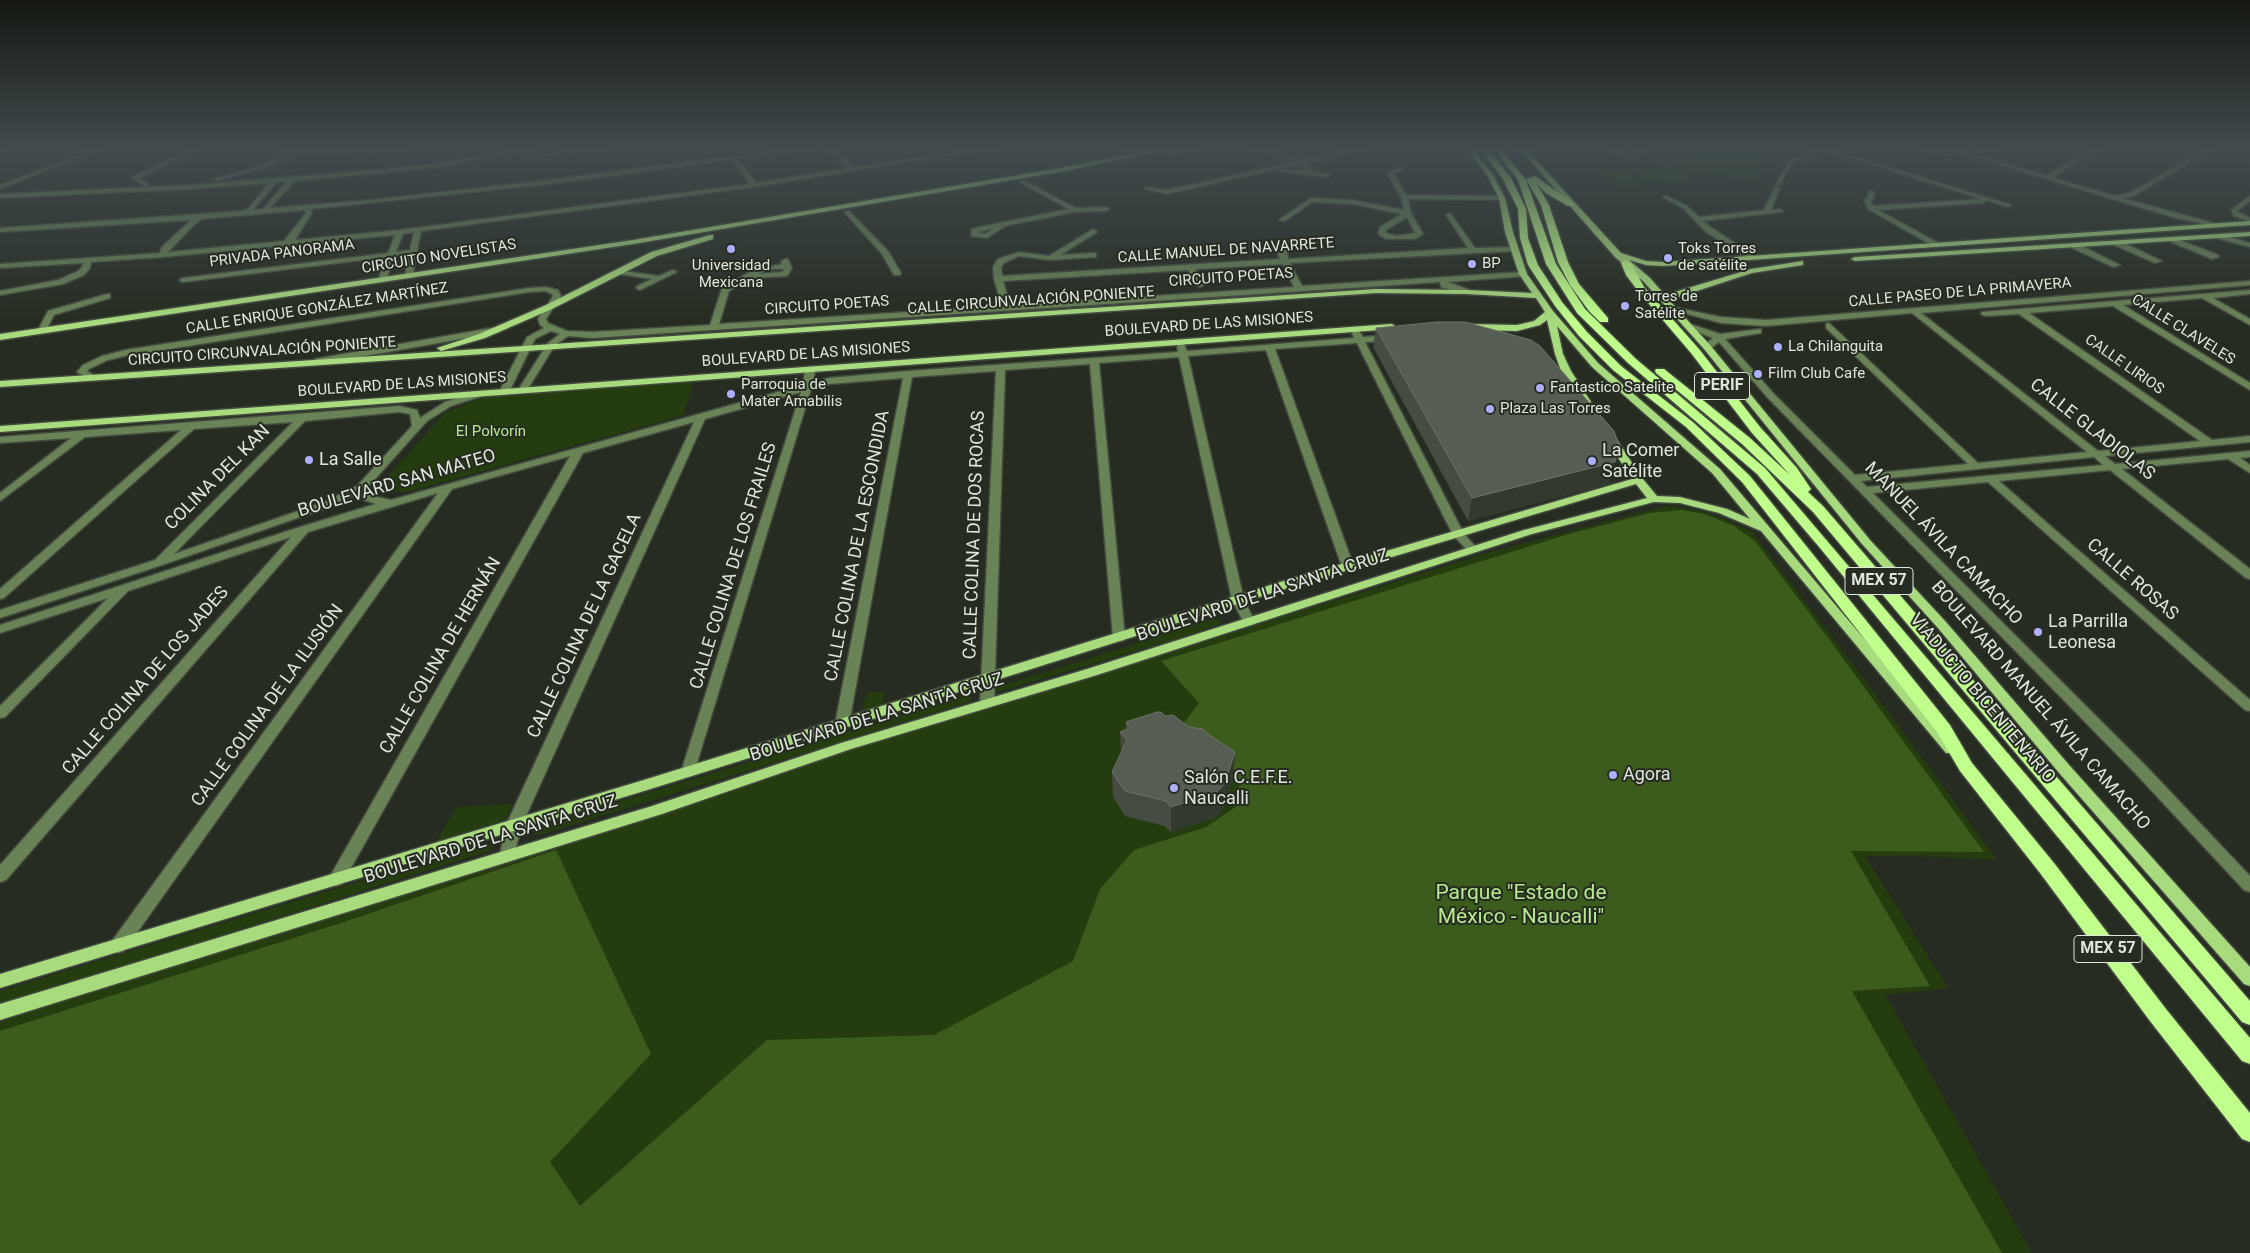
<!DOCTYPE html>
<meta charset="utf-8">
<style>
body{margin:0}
canvas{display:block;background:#262c21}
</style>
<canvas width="2250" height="1253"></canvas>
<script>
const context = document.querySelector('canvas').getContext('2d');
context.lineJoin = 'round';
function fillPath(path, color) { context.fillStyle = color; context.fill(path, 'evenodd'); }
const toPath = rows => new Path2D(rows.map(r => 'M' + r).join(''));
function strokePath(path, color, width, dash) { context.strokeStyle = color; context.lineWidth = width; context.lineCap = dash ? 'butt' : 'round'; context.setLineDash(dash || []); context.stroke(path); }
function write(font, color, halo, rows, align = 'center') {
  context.font = font + ' Roboto,sans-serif'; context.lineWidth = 4; context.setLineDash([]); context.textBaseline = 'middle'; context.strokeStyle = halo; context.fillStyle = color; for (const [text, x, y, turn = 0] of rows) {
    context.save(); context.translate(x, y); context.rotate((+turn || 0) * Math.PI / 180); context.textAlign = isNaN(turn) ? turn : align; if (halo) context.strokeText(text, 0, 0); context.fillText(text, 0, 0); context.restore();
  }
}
fillPath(toPath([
 [1684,147,1760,147,1759,155,1763,157,1753,179,1662,167,1664,163,1671,164,1672,160,1683,161,1685,155,1680,154],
 [1644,166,1666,170,1690,172,1684,184,1636,179],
 [1601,171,1626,171,1642,185,1617,185],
 [693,381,684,415,407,492,387,491,382,483,445,413,485,397],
 [1667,506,1696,510,1716,516,1751,531,1867,683,1997,860,1914,856,1865,856,1948,988,1885,995,2032,1253,0,1253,0,1021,541,851,874,740,943,723,1494,551],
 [1214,619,1217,619,1222,623,1186,636,994,693,994,689,1001,686],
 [867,692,885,692,882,706,861,713],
 [965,696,971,697,972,701,543,834,536,835,533,831,550,823],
 [513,804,505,820,436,842,457,807],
 [486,843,493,845,489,851,0,1005,0,991]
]), '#253c0e');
fillPath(toPath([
 [1681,510,1705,514,1734,526,1755,541,1829,639,1984,852,1851,851,1930,986,1852,991,2002,1253,0,1253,0,1031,344,922,556,850,651,1054,550,1162,580,1206,767,1040,934,1035,1073,961,1100,889,1134,850,1206,827,1240,804,1238,774,1174,736,1199,703,1161,661,1569,534,1650,513]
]), '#3c5c1d');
const minor = toPath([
 [99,147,106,147,0,189,0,185,99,147],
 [196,147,203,147,139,178,149,184,149,186,145,186,132,179,134,176,196,147],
 [298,147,364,149,410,147,364,153,297,152,267,167,217,181,214,179,263,165,298,147],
 [530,147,541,147,441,167,295,181,270,208,371,200,540,181,804,147,818,147,738,159,756,183,848,168,825,147,831,147,854,167,987,147,999,147,754,187,421,231,412,278,405,276,409,255,395,256,386,280,382,282,378,280,387,257,183,282,179,280,183,278,388,253,395,235,164,257,91,262,90,268,84,275,63,284,0,295,0,291,58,280,78,271,82,267,83,263,0,268,0,264,160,253,161,248,191,220,0,232,0,228,242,211,248,209,269,183,191,189,0,198,0,194,191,185,376,170,441,163,530,147],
 [732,160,750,184,400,230,295,240,312,213,311,209,540,185,732,160],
 [287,181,263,209,253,210,277,182,287,181],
 [304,210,306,213,284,241,168,252,194,225,202,219,304,210],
 [414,232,410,250,396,252,403,234,414,232],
 [596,147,612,147,526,158,523,156,596,147],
 [1121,147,1128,147,1143,154,1138,155,1121,147],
 [1252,147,1260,147,1301,160,1361,147,1370,147,1306,163,1314,172,1330,174,1328,177,1277,171,1280,169,1307,171,1300,164,1167,194,1144,189,1147,187,1167,190,1294,162,1252,147],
 [1609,147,1615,147,1620,152,1628,154,1636,153,1641,147,1647,147,1640,155,1628,158,1616,154,1609,147],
 [1812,147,1824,147,2011,205,2008,207,1986,200,1983,203,1878,210,1942,245,1935,247,1868,209,1864,200,1868,196,1869,191,1874,192,1874,197,1871,201,1873,206,1982,199,1817,148,1810,155,1792,164,1780,185,1776,185,1787,162,1806,153,1812,147],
 [1921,147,1929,147,1953,155,1948,156,1921,147],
 [1940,147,1948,147,1968,153,1998,147,1987,152,1974,154,2048,176,2051,172,2098,147,2105,147,2054,176,2057,179,2115,196,2130,193,2208,147,2215,147,2134,196,2122,198,2221,225,2217,227,2172,217,1940,147],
 [1400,167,1402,170,1394,174,1406,195,1502,196,1505,198,1502,200,1408,199,1411,213,1423,234,1415,239,1386,239,1378,234,1380,227,1402,214,1353,204,1312,202,1285,221,1279,220,1311,198,1353,200,1404,210,1401,197,1387,173,1400,167],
 [1407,217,1415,233,1397,236,1386,233,1386,230,1407,217],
 [1023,180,1076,208,1106,207,1109,209,1106,211,1075,212,1005,226,987,238,971,236,972,229,979,227,1068,209,1021,183,1020,182,1023,180],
 [993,229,986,234,978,232,993,229],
 [1775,187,1780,188,1771,210,1780,209,1783,211,1782,212,1703,221,1712,228,1753,255,1753,259,1750,259,1706,232,1683,208,1662,197,1667,196,1687,206,1699,217,1764,210,1775,187],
 [2250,196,2250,201,2237,211,2250,218,2250,222,2234,216,2231,210,2250,196],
 [845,211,849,211,888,251,901,273,900,275,894,275,882,254,845,213,845,211],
 [1449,213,1451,214,1475,248,1515,247,1519,249,1515,251,1290,263,1302,286,1523,272,1526,272,1526,276,1448,282,1470,290,1471,292,1467,294,1441,287,1440,282,592,338,568,336,555,345,526,392,520,392,518,390,548,343,560,334,551,331,535,339,509,392,504,395,499,392,527,337,544,328,540,325,538,319,553,296,552,294,545,291,529,292,125,356,108,360,89,369,87,371,98,378,93,381,77,372,83,365,102,356,125,350,529,288,546,287,558,290,561,296,546,319,548,323,567,331,592,332,710,325,722,288,753,270,782,264,781,261,785,259,788,259,792,268,787,276,751,278,729,291,719,324,1002,306,994,279,993,267,998,259,1019,252,1049,256,1093,229,1097,231,1096,233,1060,255,1093,253,1096,253,1096,257,1050,260,1019,256,1004,263,1001,267,1002,276,1280,259,1278,255,1279,250,1288,241,1292,243,1287,250,1288,259,1468,248,1446,215,1449,213],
 [1283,264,1294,287,1010,305,1003,281,1188,270,1196,285,1200,287,1204,285,1196,269,1283,264],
 [773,269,784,269,782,272,758,274,773,269],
 [2219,234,2250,243,2250,247,2216,238,2216,234,2219,234],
 [2172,237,2218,255,2219,257,2212,259,2169,241,2168,239,2172,237],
 [2114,241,2120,241,2162,261,2155,263,2114,245,2114,241],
 [2072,244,2078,244,2120,265,2113,267,2072,248,2072,244],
 [616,270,659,276,673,270,677,272,640,290,636,288,637,286,652,279,619,274,615,272,616,270],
 [2250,281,2250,285,1921,313,2098,451,2200,441,2019,314,1985,316,1981,314,1982,312,2250,290,2250,294,2213,298,2250,319,2250,325,2202,298,2123,305,2250,383,2250,390,2113,306,2029,313,2212,440,2250,436,2250,442,2105,456,2115,464,2250,451,2250,457,2240,458,2250,465,2250,473,2228,459,2122,469,2250,569,2250,579,2246,578,2110,470,1999,481,2250,700,2250,711,2245,710,1988,482,1873,493,2146,766,2250,876,2250,892,2244,890,2136,774,1768,398,1719,342,1710,349,1704,349,1704,345,1713,338,1683,326,1687,323,1720,334,1761,329,1761,333,1725,339,1774,394,1855,475,1968,464,1826,328,1826,324,1829,323,1978,463,2087,452,1912,313,1766,326,1721,323,1669,309,1673,307,1721,317,1766,320,2250,281],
 [2094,457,2103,465,1867,487,1861,481,2094,457],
 [107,294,110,294,110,298,54,315,45,332,38,330,48,311,107,294],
 [497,327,500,328,500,332,315,365,311,362,315,359,497,327],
 [1356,330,1359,331,1363,337,1389,335,1393,338,1389,341,1365,342,1464,534,1477,548,1479,550,1477,552,1469,552,1453,535,1357,343,1275,349,1354,567,1348,571,1342,567,1266,350,1188,356,1244,600,1255,622,1253,625,1245,625,1232,600,1179,357,1099,363,1125,638,1123,641,1115,641,1113,638,1090,364,1005,370,994,704,987,708,982,707,980,704,996,371,912,377,849,724,847,727,842,729,837,727,835,724,903,378,829,384,811,389,693,776,683,776,681,772,801,392,705,419,522,825,513,858,508,860,503,858,500,854,506,825,694,422,583,453,342,884,336,886,330,884,328,880,570,456,452,489,124,951,118,953,112,951,110,946,112,941,438,493,308,532,6,880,0,882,0,865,291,537,128,591,5,717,0,718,0,706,108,598,0,633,0,625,300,527,376,504,364,500,359,493,332,506,162,565,0,618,0,610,155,560,293,422,194,429,4,598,0,599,0,589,181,430,85,437,0,501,0,493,71,438,0,443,0,437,399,406,417,410,420,418,445,402,476,392,482,392,482,396,451,406,427,421,367,488,372,496,391,500,803,385,805,371,810,368,815,371,813,383,829,378,908,371,1178,352,1177,346,1181,343,1184,344,1187,351,1354,338,1352,333,1356,330],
 [399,412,410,414,412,426,357,486,324,502,174,554,305,421,399,412]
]);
const major = toPath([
 [0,147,6,147,0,150,0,147],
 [1169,147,1179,147,1060,172,633,244,0,340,0,334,633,240,1060,168,1169,147],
 [1191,147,1201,147,1168,155,1165,153,1191,147],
 [1465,147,1471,147,1493,175,1505,198,1513,232,1527,274,1553,311,1598,363,1720,469,1956,747,1958,750,1956,753,1946,753,1761,531,1719,513,1680,503,1654,502,1532,534,1097,675,851,749,662,814,0,1020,0,1004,652,806,841,743,1087,669,1524,530,1647,498,1636,484,1285,589,657,787,0,988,0,974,647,779,1277,583,1632,479,1604,436,1605,434,1613,434,1642,478,1657,496,1680,497,1727,509,1750,519,1712,473,1592,367,1557,326,1563,354,1571,371,1591,402,1589,404,1583,404,1561,371,1555,354,1547,320,1540,325,1517,331,1469,330,1465,327,1469,324,1517,325,1534,321,1545,312,1536,298,1467,294,1376,293,0,387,0,381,1376,289,1467,290,1532,293,1519,274,1505,232,1499,198,1487,175,1465,147],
 [1518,147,1524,147,1621,253,1646,261,1663,262,2250,221,2250,225,1663,266,1646,265,1629,260,1650,278,1665,295,1751,269,1803,261,1803,265,1752,273,1669,300,1710,345,1870,540,1946,622,2070,766,2250,967,2250,986,2244,984,2060,774,1938,628,1862,544,1704,349,1644,282,1615,257,1518,147],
 [2250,232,2250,236,1855,261,1851,259,1855,257,2250,232],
 [710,235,713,235,713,239,657,256,552,309,485,338,441,351,437,348,479,334,546,305,651,252,710,235],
 [1391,324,1394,325,1394,329,0,432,0,426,1391,324]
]);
const highway = toPath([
 [1479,147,1486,147,1511,178,1526,209,1528,238,1538,265,1562,302,1587,332,1621,366,1694,423,1750,476,1950,725,1972,763,2054,863,2166,1009,2250,1113,2250,1142,2242,1139,2150,1021,2040,873,1960,771,1937,732,1742,482,1686,427,1613,370,1579,336,1555,306,1528,265,1520,238,1518,209,1503,179,1479,147],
 [1493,147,1499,147,1526,180,1556,264,1585,309,1636,359,1765,468,2250,1038,2250,1064,2242,1061,1820,548,1757,474,1628,363,1577,313,1546,264,1518,180,1493,147],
 [1535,176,1575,204,1568,206,1546,193,1537,184,1549,205,1568,262,1579,284,1608,318,1608,322,1600,322,1589,311,1570,285,1558,262,1541,205,1526,179,1535,176],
 [1626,260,1631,263,1644,287,1699,349,1760,427,1797,468,1811,489,1808,492,1823,506,2250,1001,2250,1025,2242,1022,1813,512,1742,444,1656,373,1655,371,1656,369,1664,369,1750,438,1790,475,1752,433,1691,353,1638,291,1626,275,1621,263,1626,260]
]);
strokePath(minor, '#444a3f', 3);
strokePath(major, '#444a3f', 3);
strokePath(highway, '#444a3f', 3);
fillPath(minor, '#698256');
fillPath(major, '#a7db7d');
fillPath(highway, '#c0ff8c');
fillPath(toPath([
 [1376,328,1609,484,1468,521,1373,347],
 [1165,716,1189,727,1205,732,1235,752,1233,778,1223,809,1215,818,1171,832,1165,826,1125,816,1113,797,1112,772,1121,754,1120,732,1126,729,1126,722]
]), '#464c41');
fillPath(toPath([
 [1615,462,1609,484,1468,521,1472,498],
 [1235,752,1233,778,1223,809,1215,818,1171,832,1171,807]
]), '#32392d');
const building = toPath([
 [1437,322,1465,322,1531,340,1540,346,1614,431,1619,446,1615,462,1472,498,1376,328,1437,322],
 [1157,712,1161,712,1165,716,1173,715,1189,727,1203,729,1205,732,1235,752,1225,783,1217,792,1171,807,1166,801,1125,791,1112,772,1127,740,1120,732,1130,728,1126,722,1157,712]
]);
fillPath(building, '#565d52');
strokePath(building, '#6c7267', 1);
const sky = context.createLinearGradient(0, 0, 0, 322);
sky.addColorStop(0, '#151812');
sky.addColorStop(0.46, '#414b4e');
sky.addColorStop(1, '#414b4e00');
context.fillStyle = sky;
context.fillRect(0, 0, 2250, 322);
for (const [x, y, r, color] of [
 [731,249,5,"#adaffb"],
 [1668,258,5,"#adaffb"],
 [1472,264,5,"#adaffb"],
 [1625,306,5,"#adaffb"],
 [1778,347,5,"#adaffb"],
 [1758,374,5,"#adaffb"],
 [1540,388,5,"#adaffb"],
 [731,394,5,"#adaffb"],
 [1490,409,5,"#adaffb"],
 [309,460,5,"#adaffb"],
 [1592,461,5,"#adaffb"],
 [2038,632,5,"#adaffb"],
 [1613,775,5,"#adaffb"],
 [1174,788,5,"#adaffb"]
]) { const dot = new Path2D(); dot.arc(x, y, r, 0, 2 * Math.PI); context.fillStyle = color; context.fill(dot); strokePath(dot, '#262c21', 2); }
write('15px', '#e0e5dd', '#262c21', [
 ["Toks Torres",1678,249],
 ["de satélite",1678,266],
 ["BP",1482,264],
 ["Universidad",731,266,"center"],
 ["Mexicana",731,283,"center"],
 ["Torres de",1635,297],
 ["Satélite",1635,314],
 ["La Chilanguita",1788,347],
 ["Film Club Cafe",1768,374],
 ["Parroquia de",741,385],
 ["Mater Amabilis",741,402],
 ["Fantastico Satelite",1550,388],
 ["Plaza Las Torres",1500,409]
], 'left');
write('15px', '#e0e5dd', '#262c21', [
 ["CALLE MANUEL DE NAVARRETE",1226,251,-4],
 ["PRIVADA PANORAMA",282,254,-7],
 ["CIRCUITO NOVELISTAS",439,257,-9],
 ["CIRCUITO POETAS",1231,278,-4],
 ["CALLE PASEO DE LA PRIMAVERA",1960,293,-5],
 ["CALLE CIRCUNVALACIÓN PONIENTE",1031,301,-4],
 ["CIRCUITO POETAS",827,306,-4],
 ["CALLE ENRIQUE GONZÁLEZ MARTÍNEZ",317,309,-9],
 ["BOULEVARD DE LAS MISIONES",1209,325,-4],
 ["CALLE CLAVELES",2183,330,32],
 ["CIRCUITO CIRCUNVALACIÓN PONIENTE",262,352,-4],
 ["BOULEVARD DE LAS MISIONES",806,355,-4],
 ["CALLE LIRIOS",2124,365,35],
 ["BOULEVARD DE LAS MISIONES",402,385,-4]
]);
write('15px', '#b7ea90', '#262c21', [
 ["El Polvorín",491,432]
]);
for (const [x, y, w] of [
 [1722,386,55],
 [1879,581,68],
 [2108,949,68]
]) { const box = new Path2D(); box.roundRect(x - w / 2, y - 13.5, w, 27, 4); context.fillStyle = '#262c21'; context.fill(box); strokePath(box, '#e0e5dd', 1); }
write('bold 16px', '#e0e5dd', null, [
 ["PERIF",1722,386],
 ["MEX 57",1879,581],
 ["MEX 57",2108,949]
]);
write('18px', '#e0e5dd', '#262c21', [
 ["CALLE GLADIOLAS",2092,430,38],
 ["COLINA DEL KAN",218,478,-45],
 ["BOULEVARD SAN MATEO",397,484,-16],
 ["CALLE COLINA DE DOS ROCAS",975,535,-88],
 ["MANUEL ÁVILA CAMACHO",1943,544,46],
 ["CALLE COLINA DE LA ESCONDIDA",858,546,-79],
 ["CALLE COLINA DE LOS FRAILES",734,566,-73],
 ["CALLE ROSAS",2132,580,41],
 ["BOULEVARD DE LA SANTA CRUZ",1263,596,-18],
 ["CALLE COLINA DE LA GACELA",585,626,-65],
 ["CALLE COLINA DE HERNÁN",441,656,-60],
 ["CALLE COLINA DE LOS JADES",146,681,-49],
 ["VIADUCTO BICENTENARIO",1982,699,50],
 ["CALLE COLINA DE LA ILUSIÓN",268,706,-54],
 ["BOULEVARD MANUEL ÁVILA CAMACHO",2040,706,49],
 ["BOULEVARD DE LA SANTA CRUZ",877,718,-17],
 ["BOULEVARD DE LA SANTA CRUZ",491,840,-17]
]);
write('18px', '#e0e5dd', '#262c21', [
 ["La Comer",1602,451],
 ["Satélite",1602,472],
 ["La Salle",319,460],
 ["La Parrilla",2048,622],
 ["Leonesa",2048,643],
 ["Agora",1623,775],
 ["Salón C.E.F.E.",1184,778],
 ["Naucalli",1184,799]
], 'left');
write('21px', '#b7ea90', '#262c21', [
 ["Parque \"Estado de",1521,894],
 ["México - Naucalli\"",1521,918]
]);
</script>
